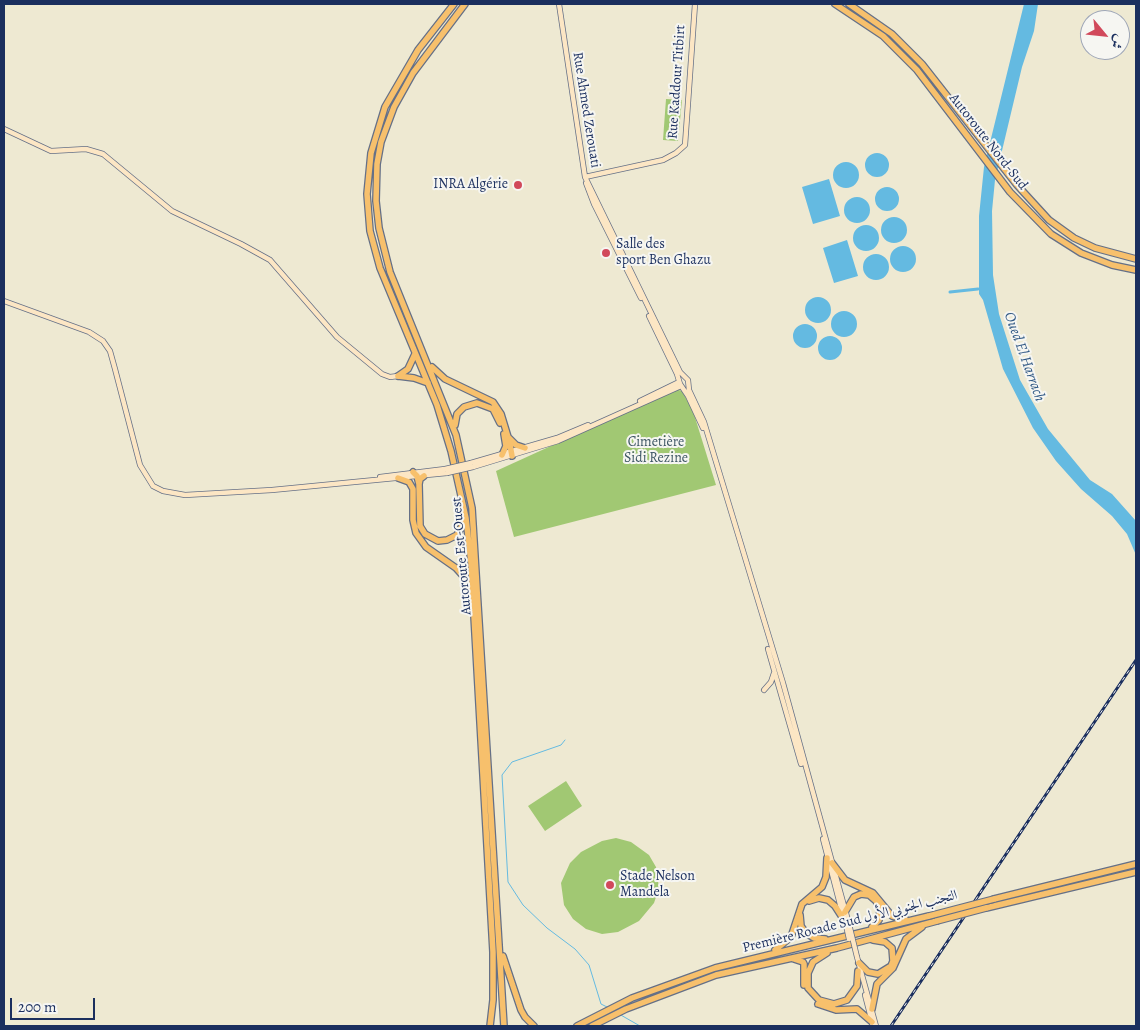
<!DOCTYPE html>
<meta charset="utf-8">
<style>
body{margin:0}
#map{position:relative;width:1140px;height:1030px;overflow:hidden;background:#eee9d2;font-family:Alegreya,Amiri,serif}
canvas{display:block}
.frame{position:absolute;inset:0;border:5px solid #1b2f5e;pointer-events:none}
.north{position:absolute;left:1080px;top:10px;width:50px;height:50px;box-sizing:border-box;background:#f6f6f2;border:1px solid #9ea6b7;border-radius:50%;rotate:118deg;font-size:14px;font-weight:700;line-height:20px;text-align:center;color:#1b2f5e}
.north::after{content:'';display:block;margin:auto;width:18px;height:22px;background:#d1495b;clip-path:polygon(50% 0,100% 100%,50% 72%,0 100%)}
.scale{position:absolute;left:10px;top:998px;width:85px;height:22px;box-sizing:border-box;border:2px solid #1b2f5e;border-top:0;padding-left:6px;font-size:15px;line-height:18px;white-space:nowrap;color:#1b2f5e;-webkit-text-stroke:4px #f6f6f2;paint-order:stroke}
</style>
<div id="map">
<canvas width="1140" height="1030"></canvas>
<div class="frame"></div>
<div class="north">ش</div>
<div class="scale">200 m</div>
</div>
<script>
const context = document.querySelector('canvas').getContext('2d');
context.lineJoin = 'round';
function fillPath(path, color) { context.fillStyle = color; context.fill(path, 'evenodd'); }
const toPath = rows => new Path2D(rows.map(r => 'M' + r).join(''));
function strokePath(path, color, width, dash) { context.strokeStyle = color; context.lineWidth = width; context.lineCap = dash ? 'butt' : 'round'; context.setLineDash(dash || []); context.stroke(path); }
function write(font, color, halo, rows, align = 'center') {
  context.font = font + ' Alegreya,Amiri,serif'; context.lineWidth = 4; context.setLineDash([]); context.textBaseline = 'middle'; context.strokeStyle = halo; context.fillStyle = color; for (const [text, x, y, turn = 0] of rows) {
    context.save(); context.translate(x, y); context.rotate((+turn || 0) * Math.PI / 180); context.textAlign = isNaN(turn) ? turn : align; if (halo) context.strokeText(text, 0, 0); context.fillText(text, 0, 0); context.restore();
  }
}
fillPath(toPath([
 [666,99,682,100,678,141,663,140],
 [676,389,682,391,693,411,716,485,514,537,496,471],
 [566,781,582,806,545,831,528,806],
 [616,838,631,842,649,855,656,867,659,888,654,903,639,921,618,932,602,934,586,929,573,919,564,905,561,883,570,863,581,852,602,841]
]), '#a1c873');
fillPath(toPath([
 [1024,4,1038,4,1034,31,1022,67,995,180,992,211,993,275,999,314,1020,380,1048,429,1090,480,1112,494,1136,521,1136,555,1127,534,1112,516,1081,489,1056,461,1033,428,1003,369,983,300,979,294,979,216,984,167],
 '865 165a12 12 0 1 1 24 0a12 12 0 1 1-24 0Z',
 '833 175a13 13 0 1 1 26 0a13 13 0 1 1-26 0Z',
 [829,179,840,216,813,224,802,187],
 '875 199a12 12 0 1 1 24 0a12 12 0 1 1-24 0Z',
 '844 210a13 13 0 1 1 26 0a13 13 0 1 1-26 0Z',
 '881 230a13 13 0 1 1 26 0a13 13 0 1 1-26 0Z',
 '853 238a13 13 0 1 1 26 0a13 13 0 1 1-26 0Z',
 [847,240,858,276,834,283,823,248],
 '890 259a13 13 0 1 1 26 0a13 13 0 1 1-26 0Z',
 '863 267a13 13 0 1 1 26 0a13 13 0 1 1-26 0Z',
 '805 310a13 13 0 1 1 26 0a13 13 0 1 1-26 0Z',
 '831 324a13 13 0 1 1 26 0a13 13 0 1 1-26 0Z',
 '793 336a12 12 0 1 1 24 0a12 12 0 1 1-24 0Z',
 '818 348a12 12 0 1 1 24 0a12 12 0 1 1-24 0Z'
]), '#64bae1');
strokePath(toPath([
 [565,740,561,745,512,762,502,775,508,882,523,905,547,928,575,949,589,965,601,1004,607,1007],
 [619,1014,640,1026]
]), '#64bae1', 1);
strokePath(toPath([
 [950,292,978,289]
]), '#64bae1', 3);
const secondary = toPath([
 [559,4,585,177,680,372,688,380,689,390,704,422,783,683,849,924],
 [4,129,51,151,86,149,103,154,172,211,241,244,270,260,337,337,382,374,390,377,398,376],
 [585,177,663,160,676,153,685,145,695,4],
 [586,183,594,204,641,298],
 [4,301,89,332,103,341,110,351,115,369,140,465,153,486,163,491,185,495,272,490,447,473],
 [649,316,677,374,680,384,688,396,703,428],
 [640,401,679,382],
 [471,463,557,438,588,425],
 [473,467,558,441,681,386],
 [380,477,445,469],
 [768,649,801,764],
 [764,690,771,682,774,673],
 [823,839,843,916],
 [857,957,876,1026],
 [865,995,873,1026]
]);
const highway = toPath([
 [454,4,418,50,385,107,371,153,367,194,370,231,380,268,437,405,451,451,466,518,471,563,493,952,493,1000,490,1026],
 [465,4,413,73,394,107,381,142,377,164,376,201,379,228,390,272,456,435,472,508,504,1026],
 [835,4,883,36,917,70,1010,192,1051,234,1081,253,1112,265,1136,270],
 [849,4,892,34,922,64,1017,185,1049,220,1074,238,1095,248,1136,259],
 [432,367,445,379,493,402,501,414,508,437,516,445,525,448],
 [398,376,414,378,428,383],
 [398,376,408,369,415,354],
 [455,425,457,414,464,407,477,403,493,409,500,423],
 [509,439,512,456],
 [502,455,506,446,504,434],
 [413,472,417,476,419,484,420,526,425,534,438,541,447,540,457,535,465,520],
 [398,478,409,482,413,489,413,520,416,533,426,547,456,568,465,578,470,594],
 [419,484,420,479,424,476],
 [832,863,845,880,873,893,892,916,905,919],
 [994,899,1136,864],
 [809,901,819,898,828,900,835,906,844,920],
 [986,908,1136,872],
 [845,912,854,897,861,894,869,895,876,901,880,909,879,920,872,927],
 [800,915,801,926,806,933,814,938,825,939],
 [775,950,791,937,802,904,822,887,826,877,827,858],
 [827,953,813,962,808,973,808,988,819,1000,834,1004,847,1000,857,986,858,971],
 [503,956,521,1010,525,1017,534,1026],
 [794,959,803,962,804,964,804,985],
 [859,963,868,972,878,974,891,966,893,961,892,948,885,942,873,940],
 [818,1004,836,1010,857,1009,872,1022],
 [872,1009,877,984,893,968,906,939,922,927],
 [577,1026,632,998,715,968,929,916],
 [592,1026,626,1009,716,975,837,948,937,921]
]);
strokePath(secondary, '#657087', 6);
strokePath(highway, '#657087', 8);
strokePath(secondary, '#fce6c4', 4.5);
strokePath(highway, '#f7c06c', 5.5);
const rail = toPath([
 [891,1026,1136,660]
]);
strokePath(rail, '#1b2f5e', 3);
strokePath(rail, '#f6f6f2', 1, [4]);
const secondaryBridge = toPath([
 [445,469,471,463],
 [447,473,473,467],
 [849,924,857,957],
 [846,925,849,939]
]);
const highwayBridge = toPath([
 [929,916,994,899],
 [937,921,986,908]
]);
strokePath(secondaryBridge, '#657087', 6, []);
strokePath(highwayBridge, '#657087', 8, []);
strokePath(secondaryBridge, '#fce6c4', 4.5);
strokePath(highwayBridge, '#f7c06c', 5.5);
for (const [x, y, r, color] of [
 [518,185,5,"#d1495b"],
 [606,253,5,"#d1495b"],
 [610,885,5,"#d1495b"]
]) { const dot = new Path2D(); dot.arc(x, y, r, 0, 2 * Math.PI); context.fillStyle = color; context.fill(dot); strokePath(dot, '#f6f6f2', 2); }
write('14px', '#1b2f5e', '#f6f6f2', [
 ["Rue Kaddour Titbirt",677,82,-86],
 ["Rue Ahmed Zerouati",586,110,81],
 ["Autoroute Nord-Sud",988,142,52],
 ["Autoroute Est-Ouest",462,556,-95],
 ["Première Rocade Sud التجنب الجنوبي الأول",850,922,-14]
]);
write('14px', '#1b2f5e', '#f6f6f2', [
 ["INRA Algérie",508,185,"right"],
 ["Salle des",616,245],
 ["sport Ben Ghazu",616,261],
 ["Stade Nelson",620,877],
 ["Mandela",620,893]
], 'left');
write('14px', '#3c5563', '#f6f6f2', [
 ["Cimetière",656,443],
 ["Sidi Rezine",656,459]
]);
write('italic 15px', '#315985', '#f6f6f2', [
 ["Oued El Harrach",1024,357,70]
]);
</script>
